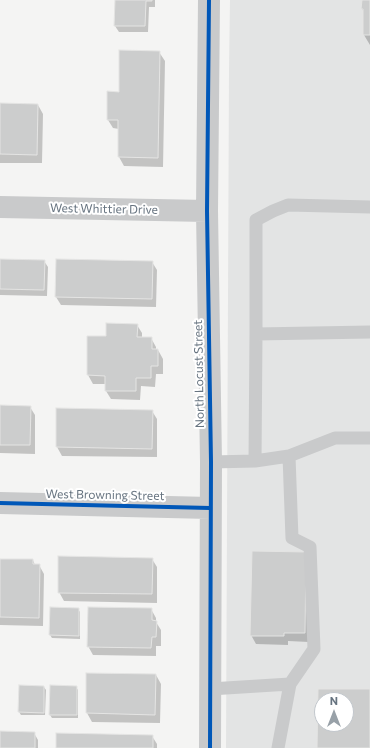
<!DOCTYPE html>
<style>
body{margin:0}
#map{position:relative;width:370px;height:748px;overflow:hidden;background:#f4f4f3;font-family:Commissioner,sans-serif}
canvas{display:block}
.north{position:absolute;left:314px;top:692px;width:40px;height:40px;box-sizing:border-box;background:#fff;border:1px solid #c2c7cc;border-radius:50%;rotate:0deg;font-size:11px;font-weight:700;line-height:16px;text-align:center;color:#677480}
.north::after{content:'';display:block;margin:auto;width:14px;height:18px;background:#98a1a8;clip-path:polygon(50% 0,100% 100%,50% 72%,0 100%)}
</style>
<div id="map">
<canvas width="370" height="748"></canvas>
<div class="north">N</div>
</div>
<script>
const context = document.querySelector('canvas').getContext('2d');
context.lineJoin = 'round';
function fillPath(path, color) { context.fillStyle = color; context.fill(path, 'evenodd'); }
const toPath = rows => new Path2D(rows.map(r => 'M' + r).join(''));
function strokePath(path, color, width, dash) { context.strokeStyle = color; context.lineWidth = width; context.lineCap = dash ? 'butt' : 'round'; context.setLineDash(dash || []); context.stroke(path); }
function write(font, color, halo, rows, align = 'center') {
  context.font = font + ' Commissioner,sans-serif'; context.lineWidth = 4; context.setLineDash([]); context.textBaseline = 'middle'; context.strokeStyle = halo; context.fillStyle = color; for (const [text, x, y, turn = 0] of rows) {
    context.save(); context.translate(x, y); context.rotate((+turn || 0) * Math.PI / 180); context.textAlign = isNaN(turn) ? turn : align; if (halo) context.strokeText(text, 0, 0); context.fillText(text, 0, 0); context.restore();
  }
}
fillPath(toPath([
 [230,0,370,0,370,748,226,748,229,70],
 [322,700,346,700,346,724,322,724]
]), '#e3e4e4');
fillPath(toPath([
 [116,0,155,0,155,7,149,7,148,32,119,32,115,26],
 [363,0,370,0,370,45,364,35,364,12,362,9],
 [159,52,165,61,163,167,124,166,119,157,119,129,113,128,108,120,120,93],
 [0,104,38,105,43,114,42,163,0,163],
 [0,260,44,261,48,267,47,296,0,295],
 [152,262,157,270,156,307,61,305,56,297],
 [137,325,142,333,142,338,151,338,156,347,156,350,158,350,163,359,163,374,156,374,155,387,141,386,140,400,111,399,106,391,106,384,93,384,88,375,88,337,107,337],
 [0,406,30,407,35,415,35,454,0,453],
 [152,411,157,419,157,457,62,456,57,447],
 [152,559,157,567,157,603,64,601,59,592],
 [0,560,33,560,35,565,39,565,44,574,43,626,0,625],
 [310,562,309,642,288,641,288,645,256,644,251,635],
 [78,609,80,612,80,639,52,638,50,635],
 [151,609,156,618,156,622,161,630,161,646,156,646,156,656,93,655,88,646],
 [87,674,156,675,161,684,160,723,92,722,87,713],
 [44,687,46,690,45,715,21,715,19,712],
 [76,687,78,690,78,718,52,718,50,715],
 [0,732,34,733,38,740,38,748,0,748],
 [152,736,157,744,157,748,57,748]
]), '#0003');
const building = toPath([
 [115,0,152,0,152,1,146,1,145,26,114,26,115,0],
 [362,0,370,0,370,35,363,35,363,9,361,9,362,0],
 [119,50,160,51,158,158,118,157,118,120,107,120,107,91,119,92,119,50],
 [0,103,38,104,37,155,0,154,0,103],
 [0,259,45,260,44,290,0,289,0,259],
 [56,259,153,261,152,299,55,297,56,259],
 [106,323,138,324,137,337,152,337,152,349,158,349,158,366,151,366,151,378,136,378,136,391,105,391,105,376,87,375,87,336,106,336,106,323],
 [0,405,31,406,30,445,0,445,0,405],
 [56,408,153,410,152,449,56,447,56,408],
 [252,551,306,552,305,633,284,633,284,636,250,636,252,551],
 [58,556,153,558,152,594,58,593,58,556],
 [0,559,33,559,33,564,40,564,39,618,0,617,0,559],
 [50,607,79,608,79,636,49,635,50,607],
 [88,607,152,608,152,620,157,621,156,637,152,637,151,648,87,647,88,607],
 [86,673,156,674,155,715,86,713,86,673],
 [19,685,44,686,44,713,18,712,19,685],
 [50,685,77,686,77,715,49,715,50,685],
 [318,689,370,689,370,748,317,748,318,689],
 [322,700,346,700,346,724,322,724,322,700],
 [0,731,35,732,35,748,0,748,0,731],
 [56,733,153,735,153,748,56,748,56,733]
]);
fillPath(building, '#cccdcd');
strokePath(building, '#e4e4e3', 1);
strokePath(toPath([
 [370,207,288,205,273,211,256,220,256,334,370,332],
 [255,461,289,456,335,438,370,438],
 [211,462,255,461,256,334],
 [210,689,290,684,314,649,310,547,292,538,289,456],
 [278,748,290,684]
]), '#c9cacb', 13);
strokePath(toPath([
 [209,0,207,211,211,462,210,748],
 [0,207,207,211],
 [0,503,210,508]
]), '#c9cacb', 22);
strokePath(toPath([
 [209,0,207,211,211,462,210,748],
 [0,503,210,508]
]), '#0057b8', 4);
write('12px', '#677480', '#fff', [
 ["West Whittier Drive",104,209,1],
 ["North Locust Street",199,374,-91],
 ["West Browning Street",105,495,1]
]);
</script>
